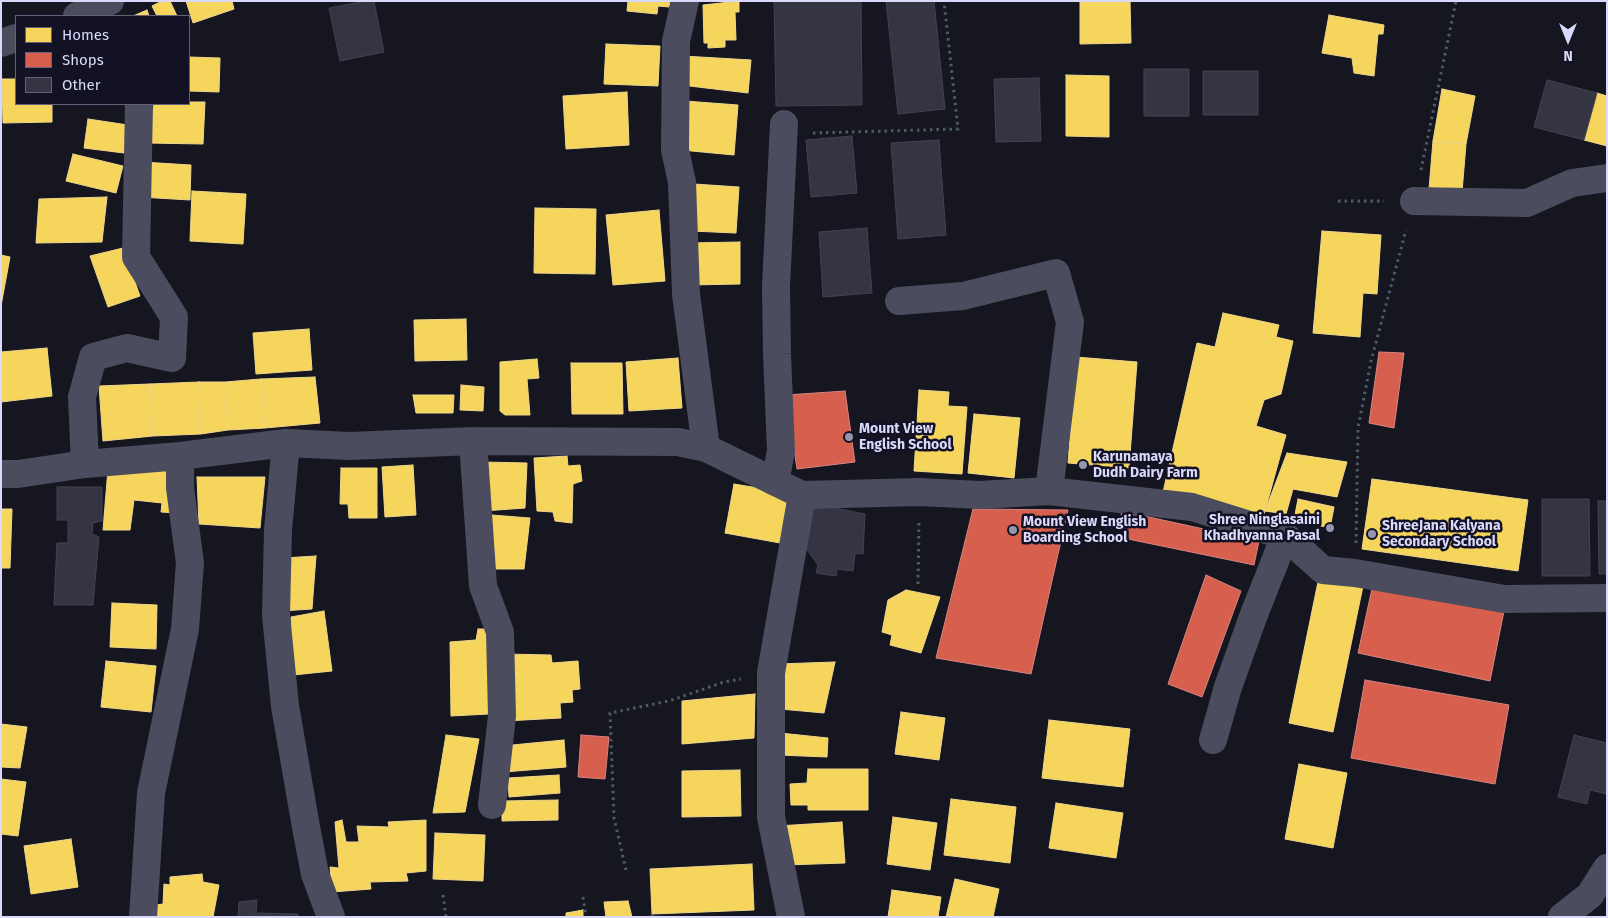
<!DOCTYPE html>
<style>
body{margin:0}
#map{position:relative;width:1608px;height:918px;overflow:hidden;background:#161620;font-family:"Fira Sans",sans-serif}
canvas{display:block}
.frame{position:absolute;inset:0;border:2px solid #dad9fb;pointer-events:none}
.legend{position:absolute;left:15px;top:15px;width:175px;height:90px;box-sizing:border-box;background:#131224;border:1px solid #63627a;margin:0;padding:6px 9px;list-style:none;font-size:15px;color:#dad9fb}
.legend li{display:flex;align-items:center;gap:10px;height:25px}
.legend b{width:25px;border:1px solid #63627a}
.north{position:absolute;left:1543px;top:15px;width:50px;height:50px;-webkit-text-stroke:4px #131224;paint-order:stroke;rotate:180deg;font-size:14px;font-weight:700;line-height:20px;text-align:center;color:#dad9fb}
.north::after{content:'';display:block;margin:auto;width:18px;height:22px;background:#dad9fb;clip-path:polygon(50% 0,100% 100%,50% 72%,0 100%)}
</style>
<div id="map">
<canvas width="1608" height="918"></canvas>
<div class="frame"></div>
<ul class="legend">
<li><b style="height:14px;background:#f6d55c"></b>Homes</li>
<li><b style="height:14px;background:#d6604d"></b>Shops</li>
<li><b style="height:14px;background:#353442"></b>Other</li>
</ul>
<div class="north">N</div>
</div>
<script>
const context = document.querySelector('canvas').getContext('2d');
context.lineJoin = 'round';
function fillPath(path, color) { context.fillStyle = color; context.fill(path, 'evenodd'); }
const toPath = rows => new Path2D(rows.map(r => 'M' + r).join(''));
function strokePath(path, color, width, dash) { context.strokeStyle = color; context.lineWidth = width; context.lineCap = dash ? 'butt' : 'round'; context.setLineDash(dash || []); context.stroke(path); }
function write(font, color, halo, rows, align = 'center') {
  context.font = font + ' "Fira Sans",sans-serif'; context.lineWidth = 5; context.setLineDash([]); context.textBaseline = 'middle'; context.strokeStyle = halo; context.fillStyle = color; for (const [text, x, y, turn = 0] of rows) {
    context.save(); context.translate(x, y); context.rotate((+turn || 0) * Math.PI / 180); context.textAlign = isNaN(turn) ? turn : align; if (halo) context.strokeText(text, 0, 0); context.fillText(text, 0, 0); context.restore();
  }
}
const homes = toPath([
 [162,1,170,1,177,16,157,16,152,6,162,1],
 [186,1,232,1,234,9,193,23,186,1],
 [628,1,670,1,669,7,658,6,657,14,627,11,628,1],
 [739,1,739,12,735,12,736,40,725,40,725,47,708,48,708,43,704,43,703,5,739,1],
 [1080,1,1130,1,1131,43,1080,44,1080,1],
 [147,10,149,16,133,16,147,10],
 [1329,15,1384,25,1383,34,1378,34,1374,76,1354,73,1352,58,1322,53,1329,15],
 [606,44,660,46,658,86,604,84,606,44],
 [683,56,751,60,748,93,681,85,683,56],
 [189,57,220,58,219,92,189,91,189,57],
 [1066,75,1109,76,1109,137,1066,136,1066,75],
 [2,79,16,79,16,104,52,104,52,122,3,123,2,79],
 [1442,89,1475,96,1466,144,1433,141,1442,89],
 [627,92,629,145,566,149,563,96,627,92],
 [1597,93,1607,96,1607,146,1584,140,1597,93],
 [685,101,738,105,734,155,681,150,685,101],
 [189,102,205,102,203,144,147,143,154,104,189,104,189,102],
 [88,119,128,125,124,153,84,148,88,119],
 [1433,141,1466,144,1462,192,1429,189,1433,141],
 [73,154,123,166,116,193,66,181,73,154],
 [142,162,191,165,190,200,140,197,142,162],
 [694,184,739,187,736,233,691,231,694,184],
 [192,191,246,194,243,244,190,241,192,191],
 [107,197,102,242,36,243,39,199,107,197],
 [535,208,596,209,595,274,534,273,535,208],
 [659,210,665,281,613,285,606,215,659,210],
 [1322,231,1381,235,1377,294,1363,293,1360,337,1313,333,1322,231],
 [740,242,740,284,690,285,689,243,740,242],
 [123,248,140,296,108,307,90,256,123,248],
 [1,255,10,257,1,306,1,255],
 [1223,313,1279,325,1276,337,1293,341,1281,394,1264,400,1256,426,1286,435,1263,518,1163,492,1197,343,1215,347,1223,313],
 [466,319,467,360,415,361,414,320,466,319],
 [309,329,312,370,256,374,253,333,309,329],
 [47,348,52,396,1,402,1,352,47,348],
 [1076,357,1137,362,1129,468,1068,463,1076,357],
 [678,358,682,408,629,411,626,362,678,358],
 [537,359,539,378,527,379,530,415,505,415,500,411,500,362,537,359],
 [571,363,622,363,623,414,572,414,571,363],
 [315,377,320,423,265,428,261,379,315,377],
 [261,379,265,428,228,430,225,382,261,379],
 [199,382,225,382,228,430,201,434,199,382],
 [199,382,201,434,153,436,150,384,199,382],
 [150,384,153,436,103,441,99,386,150,384],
 [461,385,484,387,483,411,460,410,461,385],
 [919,390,949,392,948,406,967,407,962,474,914,471,919,390],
 [413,395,454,395,453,413,416,413,413,395],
 [974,414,1020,418,1014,478,968,473,974,414],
 [1287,453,1347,462,1337,497,1293,489,1286,514,1265,511,1287,453],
 [567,456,568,466,580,465,582,481,573,484,572,523,555,521,553,512,537,511,534,458,567,456],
 [482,462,527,463,525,508,483,511,482,462],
 [413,465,416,515,385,517,382,467,413,465],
 [341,468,377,468,377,518,349,518,348,504,340,504,341,468],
 [108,469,178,469,175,513,161,512,162,503,134,500,130,530,103,530,108,469],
 [197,477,265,477,260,528,199,524,197,477],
 [1372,479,1528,500,1518,571,1362,549,1372,479],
 [734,484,789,493,780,543,725,533,734,484],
 [1298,499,1334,507,1330,528,1294,520,1298,499],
 [1,509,12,509,10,568,1,568,1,509],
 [492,515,530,518,524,569,488,569,492,515],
 [316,556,312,609,281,611,283,558,316,556],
 [1319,577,1363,586,1333,732,1289,723,1319,577],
 [906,590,940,597,921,653,890,645,892,635,882,632,888,600,906,590],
 [112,603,157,605,156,649,110,647,112,603],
 [324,611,332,671,293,675,291,617,324,611],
 [478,629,489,629,489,714,451,716,450,642,476,640,478,629],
 [504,654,551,655,552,663,578,661,580,689,572,690,573,702,560,703,561,718,505,721,504,654],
 [106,661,156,666,151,712,101,707,106,661],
 [835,662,824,713,780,709,778,664,835,662],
 [755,694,754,738,682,744,682,701,755,694],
 [901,712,945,718,939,760,895,754,901,712],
 [1049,720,1130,729,1123,787,1042,778,1049,720],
 [1,724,27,727,20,768,1,767,1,724],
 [780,733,828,738,827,757,779,755,780,733],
 [446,735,479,739,465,812,433,813,446,735],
 [564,740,566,767,504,772,502,746,564,740],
 [1299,764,1347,773,1333,848,1285,839,1299,764],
 [808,769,868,769,868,810,808,810,808,805,791,805,790,784,807,783,808,769],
 [740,770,741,816,682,817,682,771,740,770],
 [559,775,560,793,509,797,508,778,559,775],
 [1,779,26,782,18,836,1,834,1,779],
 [951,799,1016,807,1010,863,944,855,951,799],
 [558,800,558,820,502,821,502,801,558,800],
 [1056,803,1123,813,1116,858,1049,848,1056,803],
 [893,817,937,823,930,870,887,864,893,817],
 [342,820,346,842,359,842,357,826,389,827,388,822,426,820,426,871,406,873,408,881,370,882,371,889,332,892,330,867,339,868,335,822,342,820],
 [842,822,845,863,785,865,777,826,842,822],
 [435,833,485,835,483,881,433,879,435,833],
 [71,839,78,887,31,894,24,846,71,839],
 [752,864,754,910,652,914,650,869,752,864],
 [202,874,203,882,219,885,213,917,155,917,156,905,163,904,164,884,170,885,170,877,202,874],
 [955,879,999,889,993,917,946,917,955,879],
 [892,890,941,897,938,917,888,917,892,890],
 [628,901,632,917,606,917,604,902,628,901],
 [583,910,583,917,566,917,566,913,583,910]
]);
fillPath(homes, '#f6d55c');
strokePath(homes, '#eed68c', 1);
const shops = toPath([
 [1379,352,1404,353,1394,428,1369,423,1379,352],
 [845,391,855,462,797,469,786,395,845,391],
 [973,509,1068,510,1031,674,936,658,973,509],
 [1121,511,1259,541,1254,565,1123,538,1121,511],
 [1206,575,1241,591,1202,697,1168,684,1206,575],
 [1373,584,1504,611,1490,681,1358,653,1373,584],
 [1365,680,1509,705,1495,784,1351,758,1365,680],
 [581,735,609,737,605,779,578,777,581,735]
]);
fillPath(shops, '#d6604d');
strokePath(shops, '#d78481', 1);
const building = toPath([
 [366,1,374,1,384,52,340,61,329,8,366,1],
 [774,1,861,1,862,105,776,106,774,1],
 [886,1,934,1,945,109,898,114,886,1],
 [1144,69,1189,69,1189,116,1144,116,1144,69],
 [1203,71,1258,71,1258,115,1203,115,1203,71],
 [1039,78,1041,141,996,142,994,79,1039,78],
 [1547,80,1597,93,1584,140,1534,127,1547,80],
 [852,136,857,193,811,197,806,140,852,136],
 [939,140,946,235,898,239,891,143,939,140],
 [867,228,872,293,823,297,819,232,867,228],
 [57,487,102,487,102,521,93,523,92,534,99,537,93,605,54,605,57,543,68,543,68,520,57,520,57,487],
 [1542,499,1589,499,1590,576,1542,576,1542,499],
 [1598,501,1607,501,1607,574,1599,574,1598,501],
 [808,503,865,514,863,554,855,553,853,571,837,569,836,576,816,573,818,565,800,540,808,503],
 [1574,735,1607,743,1607,794,1590,790,1587,804,1558,797,1574,735],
 [257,900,256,913,298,914,298,917,238,917,239,902,257,900]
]);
fillPath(building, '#353442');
strokePath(building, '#434253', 1);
strokePath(toPath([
 [813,133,958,129,944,1],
 [1421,170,1456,1],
 [1338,201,1384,201],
 [1356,543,1358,428,1371,361,1406,230],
 [918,584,919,522],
 [626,870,614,818,610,713,669,701,724,682,741,679],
 [443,895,446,917],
 [583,897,586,917],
 [652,917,652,914]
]), '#4d5b65', 3, [2.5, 4]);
strokePath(toPath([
 [685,1,676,41,675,150,682,182,686,294,706,448],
 [77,16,110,1],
 [1,43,16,38],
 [1414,201,1527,203,1572,183,1607,178],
 [899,301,963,296,1056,273,1070,322,1049,491],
 [473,441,483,586,500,632,502,716,492,805],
 [286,443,278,530,276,615,285,706,306,827,315,874,331,917],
 [85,464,82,397,93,357,127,348,172,358,174,317,136,257,139,104],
 [1,474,18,474,85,464,180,456,286,443,350,446,473,441,678,442,706,448,802,495,919,492,980,495,1049,491,1192,507,1285,536,1323,570,1355,573,1504,599,1607,598],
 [775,482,781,451,777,354,776,287,784,124],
 [1213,740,1228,687,1253,617,1285,536],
 [143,917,151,793,185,629,190,563,180,488,180,456],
 [791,917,771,817,771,673,802,495],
 [1562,917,1590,895,1607,868]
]), '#4c4c5f', 28);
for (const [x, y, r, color] of [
 [849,437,5,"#9595ae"],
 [1083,465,5,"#9595ae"],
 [1330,528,5,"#9595ae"],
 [1013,530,5,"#9595ae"],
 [1372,534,5,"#9595ae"]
]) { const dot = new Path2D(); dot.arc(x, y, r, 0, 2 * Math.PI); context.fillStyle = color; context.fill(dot); strokePath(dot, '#131224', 2); }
write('bold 14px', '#dad9fb', '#131224', [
 ["Mount View",859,429],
 ["English School",859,445],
 ["Karunamaya",1093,457],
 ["Dudh Dairy Farm",1093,473],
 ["Shree Ninglasaini",1320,520,"right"],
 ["Khadhyanna Pasal",1320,536,"right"],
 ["Mount View English",1023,522],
 ["Boarding School",1023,538],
 ["ShreeJana Kalyana",1382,526],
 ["Secondary School",1382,542]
], 'left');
</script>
